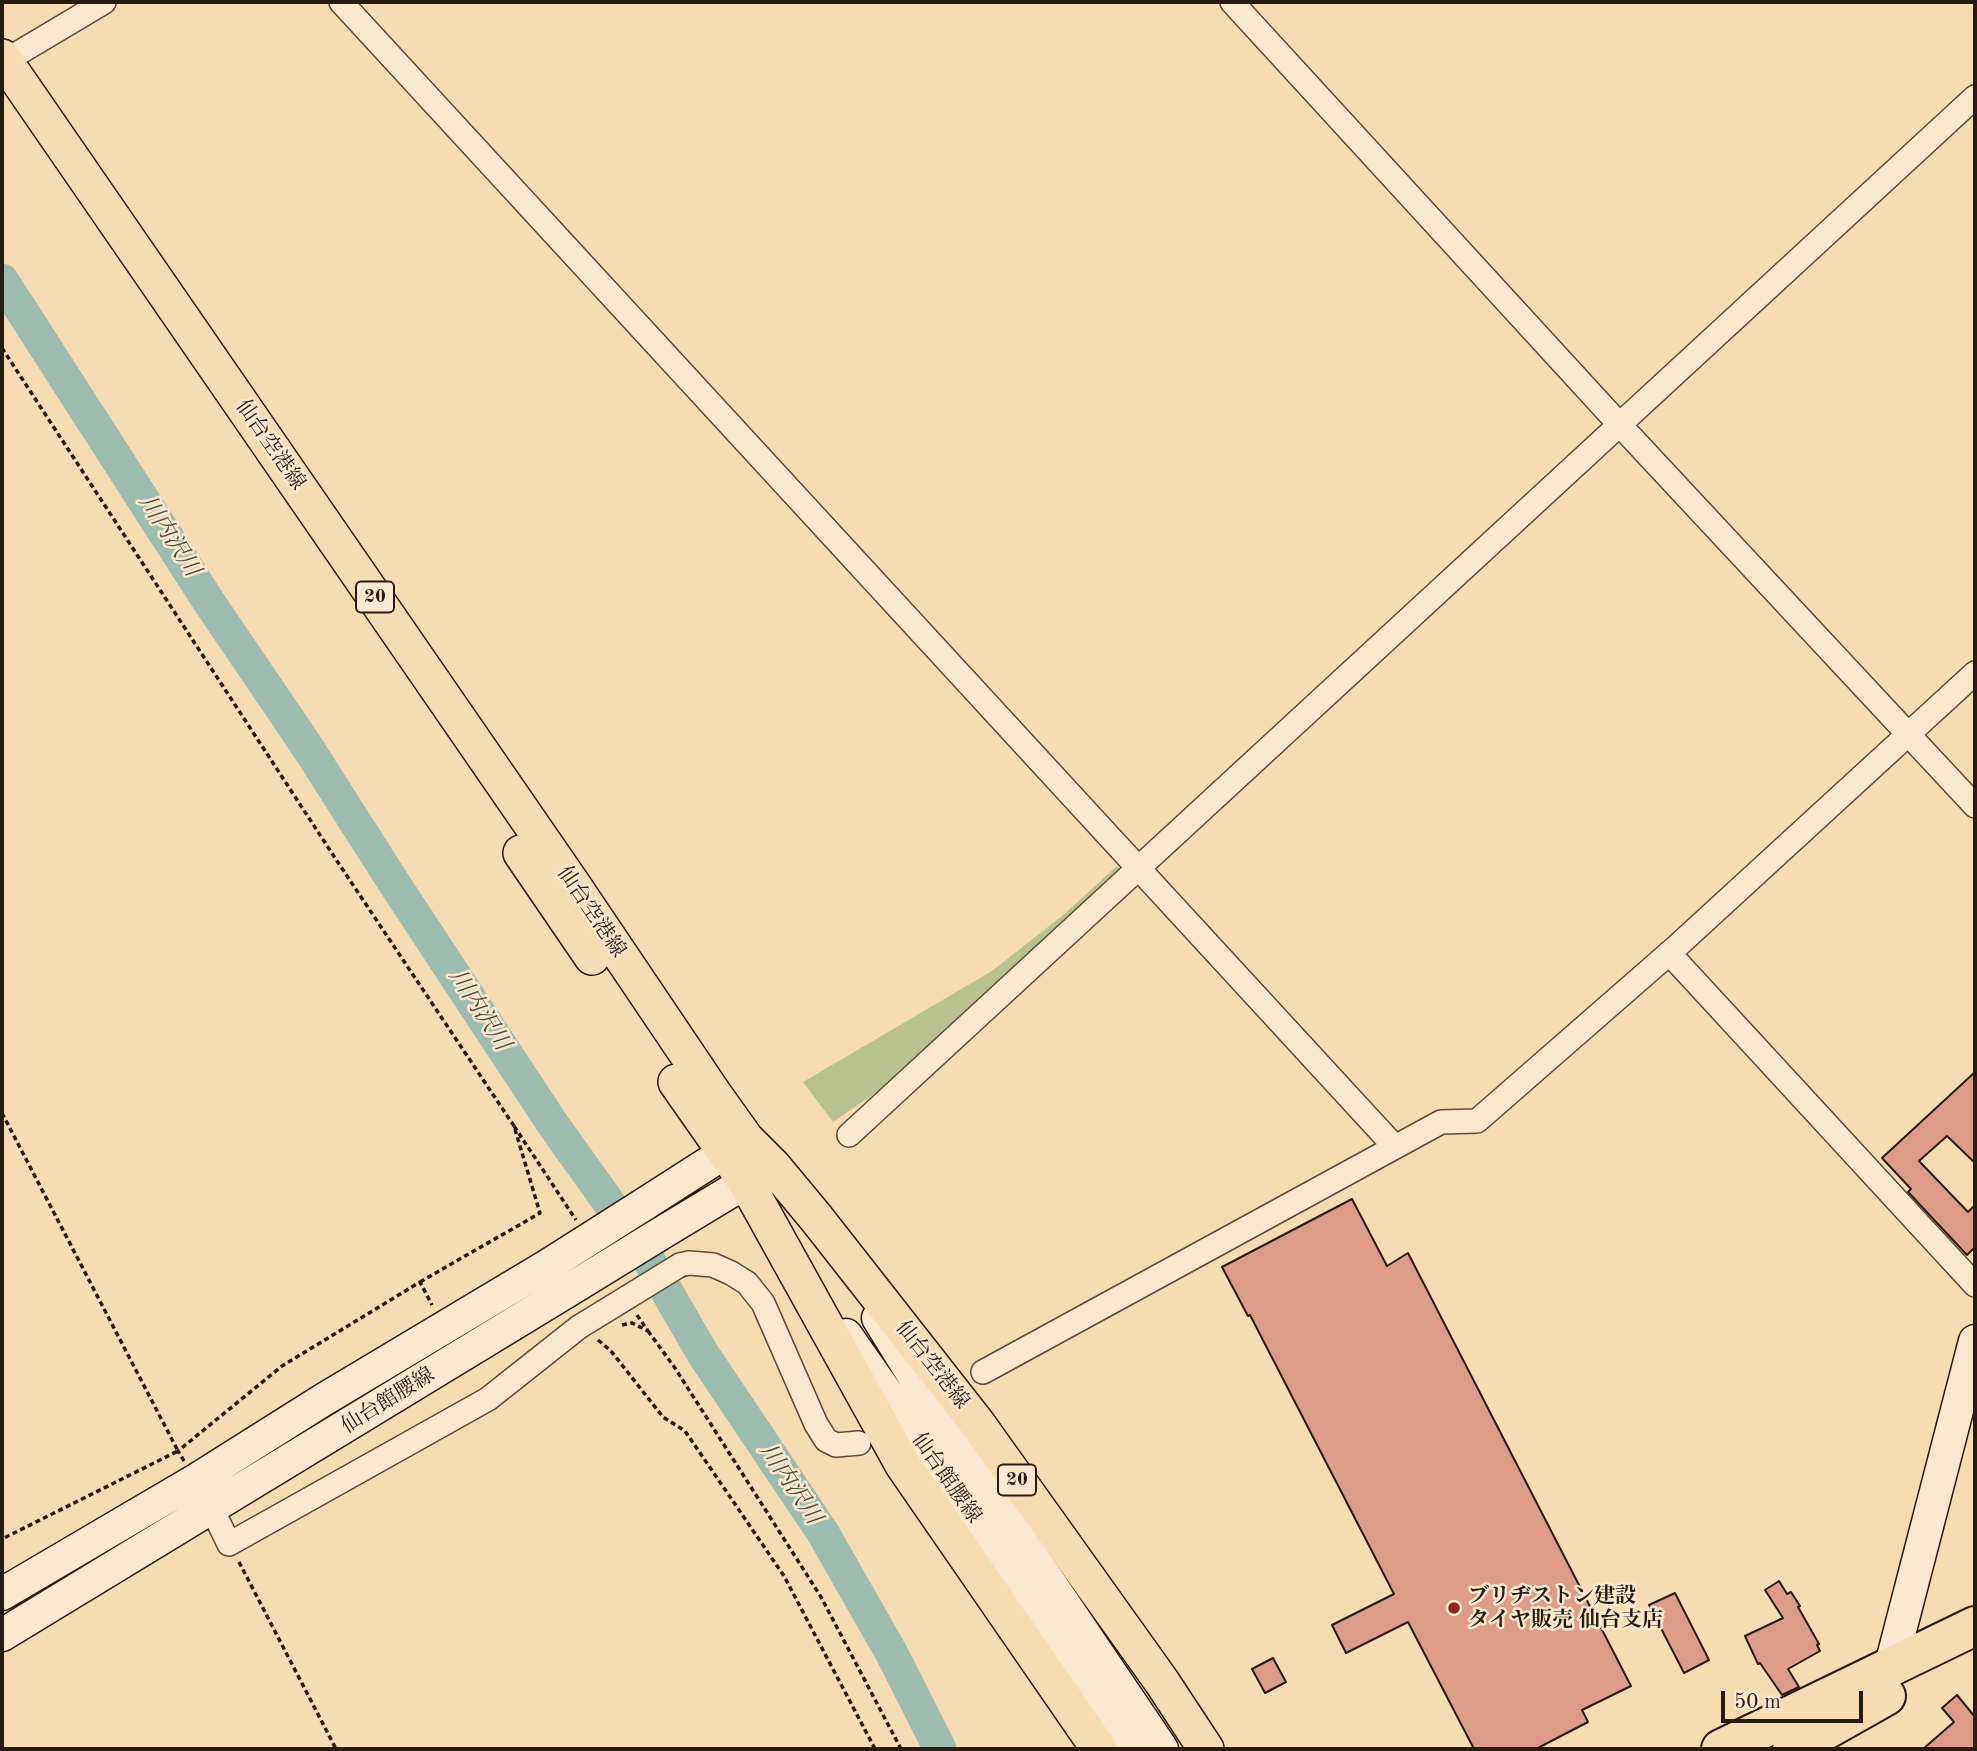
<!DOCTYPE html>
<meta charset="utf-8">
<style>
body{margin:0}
#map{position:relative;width:1977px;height:1751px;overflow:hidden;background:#f6dcb2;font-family:"Old Standard TT",serif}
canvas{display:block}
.frame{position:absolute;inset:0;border:4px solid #281b13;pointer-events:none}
.scale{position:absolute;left:1721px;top:1691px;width:142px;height:32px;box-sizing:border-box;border:4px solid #281b13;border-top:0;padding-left:9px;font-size:21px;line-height:24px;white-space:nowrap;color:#281b13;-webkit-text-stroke:5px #f9e8cd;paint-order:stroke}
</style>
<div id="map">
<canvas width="1977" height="1751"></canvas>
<div class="frame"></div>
<div class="scale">50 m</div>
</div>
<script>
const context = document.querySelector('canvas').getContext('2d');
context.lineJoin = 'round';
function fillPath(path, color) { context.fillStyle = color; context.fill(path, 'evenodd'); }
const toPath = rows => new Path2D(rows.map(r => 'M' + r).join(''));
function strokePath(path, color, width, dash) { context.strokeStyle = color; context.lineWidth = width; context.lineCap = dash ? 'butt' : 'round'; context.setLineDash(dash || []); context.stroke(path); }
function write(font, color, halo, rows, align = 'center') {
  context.font = font + ' "Old Standard TT","Noto Serif JP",serif'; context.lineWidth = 5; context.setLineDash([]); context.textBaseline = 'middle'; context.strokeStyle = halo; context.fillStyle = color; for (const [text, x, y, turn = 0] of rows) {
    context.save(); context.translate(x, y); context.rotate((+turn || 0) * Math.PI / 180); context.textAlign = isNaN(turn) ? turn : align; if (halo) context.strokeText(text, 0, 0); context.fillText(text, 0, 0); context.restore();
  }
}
fillPath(toPath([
 [1117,866,1123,872,910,1069,833,1122,803,1082,992,971,1062,916]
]), '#b8c18f');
strokePath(toPath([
 [2,280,209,602,308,748,394,883,552,1123,644,1252,703,1354,823,1533,892,1654,940,1749]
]), '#9dbbaf', 33);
const building = toPath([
 [1975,1072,1975,1163,1947,1136,1919,1161,1968,1212,1975,1205,1975,1247,1967,1255,1908,1192,1911,1189,1882,1158,1975,1072],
 [1352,1199,1387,1266,1408,1253,1631,1686,1582,1710,1588,1722,1536,1749,1474,1749,1408,1622,1346,1653,1332,1625,1394,1594,1250,1315,1248,1316,1222,1267,1352,1199],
 [1779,1581,1787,1594,1791,1592,1800,1606,1798,1607,1819,1644,1817,1645,1820,1651,1788,1669,1799,1687,1782,1695,1760,1663,1758,1664,1745,1636,1783,1618,1765,1590,1779,1581],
 [1675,1593,1709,1660,1684,1673,1649,1605,1675,1593],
 [1273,1658,1286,1682,1265,1693,1252,1669,1273,1658],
 [1957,1695,1975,1717,1975,1749,1923,1749,1954,1722,1942,1708,1957,1695]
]);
fillPath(building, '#dd9c88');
strokePath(building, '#281b13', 2);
const street = toPath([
 [341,2,1395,1147],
 [1232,2,1619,424,1975,806],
 [5,61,104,2],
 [1669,953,1975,1285],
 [849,1135,1975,97],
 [680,1265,689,1263,713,1265,731,1273,747,1283,763,1303,816,1424,826,1440,836,1445,859,1443],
 [983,1372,1441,1122,1477,1121,1674,949,1975,673],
 [211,1507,229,1544,488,1399,579,1327]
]);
const secondary = toPath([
 [643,1205,746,1139],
 [660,1234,766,1170],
 [878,1318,954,1441,1162,1749],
 [846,1335,1135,1749],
 [2,1594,196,1480,323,1400,547,1266],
 [2,1635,564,1293],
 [1890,1669,1975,1341]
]);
const primary = toPath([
 [2,57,571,882,716,1097,746,1139,773,1166,817,1219,977,1423,1162,1682,1206,1749],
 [521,853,592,957],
 [676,1082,746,1182,903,1465,1099,1749]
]);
const highway = toPath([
 [1721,1749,1975,1626],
 [1792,1749,1886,1696]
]);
strokePath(street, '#5c4b3b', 26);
strokePath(secondary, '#281b13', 35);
strokePath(primary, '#281b13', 38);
strokePath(highway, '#281b13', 42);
strokePath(toPath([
 [2,348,337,861,514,1126],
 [2,1113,178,1451,2,1539],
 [420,1282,540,1213,514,1126,576,1220],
 [622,1325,632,1323,648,1331,637,1315],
 [648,1331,675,1368,821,1597,901,1749],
 [598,1340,611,1351,663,1417,685,1431,724,1488,784,1576,875,1749],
 [184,1461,178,1451,282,1366,420,1282,432,1305],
 [239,1562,336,1749]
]), '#281b13', 3.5, [5, 3.5]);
strokePath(street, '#f9e8cd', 23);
strokePath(secondary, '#f9e8cd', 32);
strokePath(primary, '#f6dcb2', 35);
strokePath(highway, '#f6dcb2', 38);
const streetBridge = toPath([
 [579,1327,680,1265]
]);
const secondaryBridge = toPath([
 [547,1266,643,1205],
 [564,1293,660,1234]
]);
strokePath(streetBridge, '#5c4b3b', 26, []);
strokePath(secondaryBridge, '#281b13', 35, []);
strokePath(streetBridge, '#f9e8cd', 23);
strokePath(secondaryBridge, '#f9e8cd', 32);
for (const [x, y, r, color] of [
 [1454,1608,7,"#8f2418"]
]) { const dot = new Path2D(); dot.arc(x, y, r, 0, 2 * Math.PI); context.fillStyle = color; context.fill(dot); strokePath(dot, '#f9e8cd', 2.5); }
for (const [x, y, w] of [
 [375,597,38],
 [1017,1480,38]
]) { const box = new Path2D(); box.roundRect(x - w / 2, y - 15.5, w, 31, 5); context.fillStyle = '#f9e8cd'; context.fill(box); strokePath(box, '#281b13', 2); }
write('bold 19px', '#281b13', null, [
 ["20",375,597],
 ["20",1017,1480]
]);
write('21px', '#281b13', '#f9e8cd', [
 ["仙台空港線",270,445,55],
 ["仙台空港線",591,912,56],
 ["仙台空港線",932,1365,52],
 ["仙台館腰線",388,1401,-32],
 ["仙台館腰線",946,1478,55]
]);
write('bold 21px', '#281b13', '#f9e8cd', [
 ["ブリヂストン建設",1468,1596],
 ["タイヤ販売 仙台支店",1468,1620]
], 'left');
write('italic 23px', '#4b4b42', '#f9e8cd', [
 ["川内沢川",169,536,57],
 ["川内沢川",479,1010,57],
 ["川内沢川",790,1484,56]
]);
</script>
